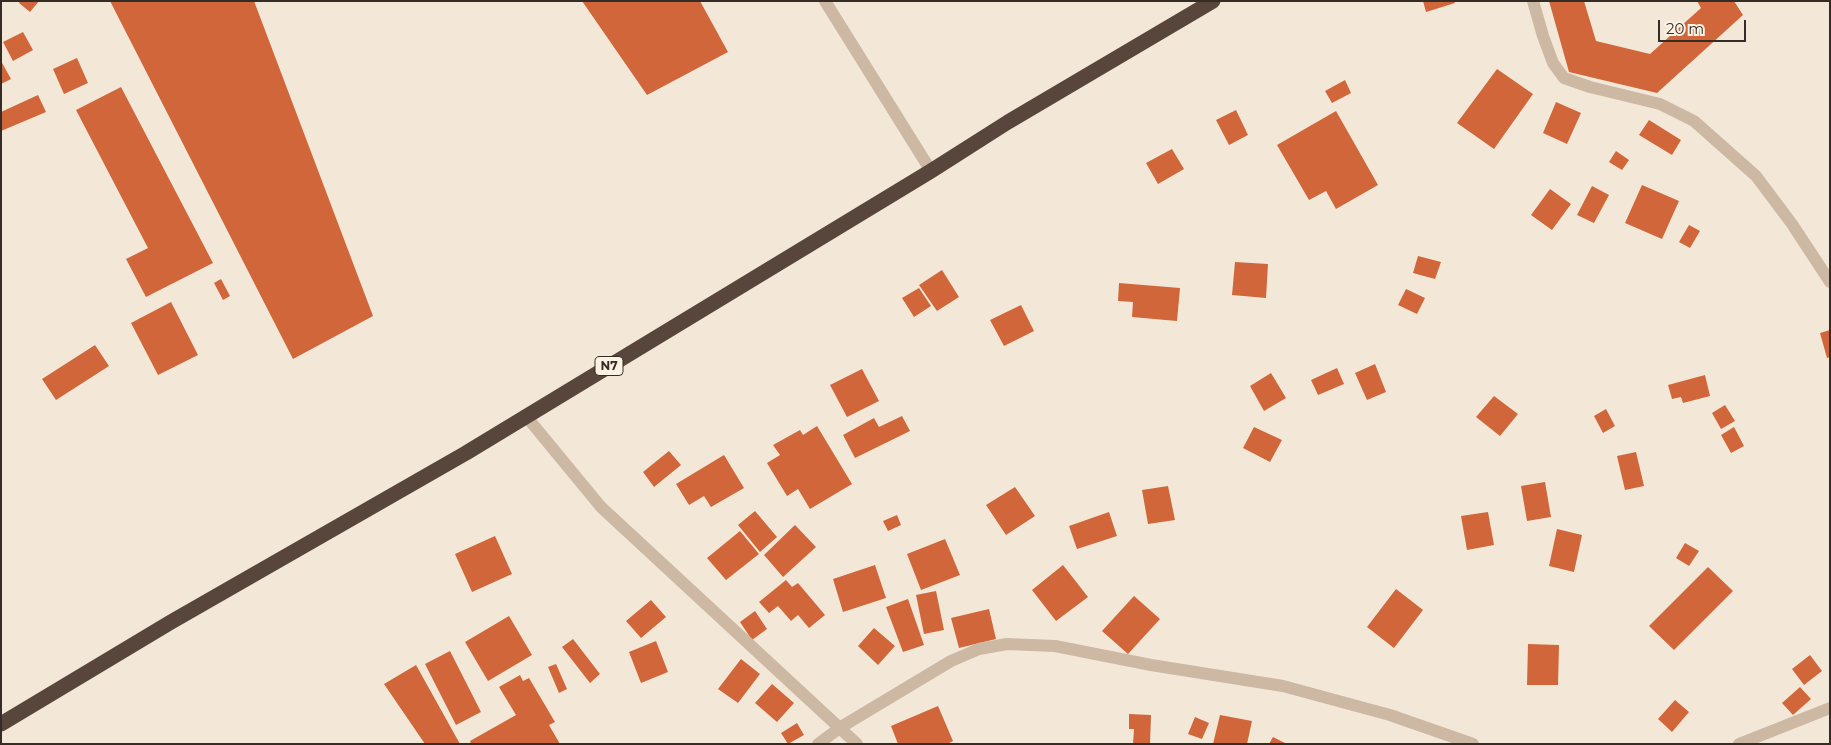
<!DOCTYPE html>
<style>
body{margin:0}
#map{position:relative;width:1831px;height:745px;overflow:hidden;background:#f3e8d8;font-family:Montserrat,sans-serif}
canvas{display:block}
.frame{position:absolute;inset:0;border:2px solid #362c26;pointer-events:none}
.scale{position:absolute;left:1658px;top:20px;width:88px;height:22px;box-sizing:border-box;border:2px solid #362c26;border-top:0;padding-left:6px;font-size:15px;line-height:18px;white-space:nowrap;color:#362c26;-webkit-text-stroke:4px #fbf2e4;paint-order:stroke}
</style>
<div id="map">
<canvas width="1831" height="745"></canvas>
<div class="frame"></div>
<div class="scale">20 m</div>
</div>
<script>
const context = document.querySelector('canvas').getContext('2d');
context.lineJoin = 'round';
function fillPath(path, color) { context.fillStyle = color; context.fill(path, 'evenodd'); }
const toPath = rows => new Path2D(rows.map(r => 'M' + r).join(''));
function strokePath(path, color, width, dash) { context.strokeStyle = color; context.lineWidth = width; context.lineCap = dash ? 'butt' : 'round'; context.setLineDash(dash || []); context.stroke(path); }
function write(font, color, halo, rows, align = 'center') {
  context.font = font + ' Montserrat,sans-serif'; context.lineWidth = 4.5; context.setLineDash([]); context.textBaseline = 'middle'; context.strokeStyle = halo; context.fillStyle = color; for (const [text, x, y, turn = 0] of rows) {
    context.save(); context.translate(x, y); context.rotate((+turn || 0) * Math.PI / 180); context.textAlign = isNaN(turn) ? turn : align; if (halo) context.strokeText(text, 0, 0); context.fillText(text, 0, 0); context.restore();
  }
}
fillPath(toPath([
 [20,1,39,1,30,12,19,3],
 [110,1,254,1,373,316,293,359],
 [582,1,700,1,728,52,647,95],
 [1423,1,1454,1,1455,3,1426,12],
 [1549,1,1584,1,1596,41,1650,54,1701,8,1697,1,1734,1,1743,15,1657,93,1569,72],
 [23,32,33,50,13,61,3,42],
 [77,58,88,83,64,94,53,69],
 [1,61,11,79,1,84],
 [1497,69,1533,94,1494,149,1457,123],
 [1345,80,1351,93,1332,103,1325,91],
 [121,87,213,263,146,297,126,259,148,248,76,110],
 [38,95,46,112,1,131,1,112],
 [1556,102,1581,113,1567,144,1543,133],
 [1236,110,1248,135,1229,145,1216,120],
 [1336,111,1378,185,1336,209,1326,191,1309,200,1277,145],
 [1649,120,1681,140,1672,155,1639,135],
 [1172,149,1184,169,1158,184,1146,163],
 [1616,151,1629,160,1622,170,1609,162],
 [1642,185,1679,201,1662,239,1625,223],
 [1592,186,1609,195,1594,223,1577,215],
 [1550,189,1571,204,1552,230,1531,215],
 [1689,225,1700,231,1690,248,1679,242],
 [1418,256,1441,262,1435,279,1413,273],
 [1235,262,1268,264,1266,298,1232,295],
 [942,270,959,297,937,311,919,285],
 [221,279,230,296,223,300,214,283],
 [1119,283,1180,288,1177,321,1132,317,1133,302,1118,301],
 [919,288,931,306,914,317,902,298],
 [1406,289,1425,298,1417,314,1398,305],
 [171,302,198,355,158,375,131,323],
 [1021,305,1034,331,1004,346,990,320],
 [1830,330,1830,357,1827,358,1820,333],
 [95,345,109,366,56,400,42,379],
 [1375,364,1386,392,1367,400,1355,373],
 [1337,368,1344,384,1318,395,1311,380],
 [862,369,879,401,847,417,830,385],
 [1271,373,1286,398,1264,411,1250,386],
 [1705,375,1710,396,1683,403,1681,397,1672,399,1668,385],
 [1494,396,1518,414,1500,436,1476,417],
 [1725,405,1735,421,1721,429,1712,413],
 [1606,409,1615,426,1603,433,1594,416],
 [902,416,910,431,855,458,843,435,874,418,879,427],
 [817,426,852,484,810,509,798,489,787,496,767,463,780,455,773,445,800,430,803,435],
 [1254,427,1282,440,1270,462,1243,448],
 [1734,427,1744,446,1731,453,1721,435],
 [669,451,681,465,654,487,643,472],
 [1636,452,1644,486,1625,490,1617,456],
 [724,455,744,488,711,507,704,496,689,505,676,484],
 [1545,482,1551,517,1527,521,1521,486],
 [1168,486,1175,520,1148,524,1142,490],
 [1015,487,1035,516,1006,535,986,505],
 [755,511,777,537,760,552,738,525],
 [1109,512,1117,536,1077,549,1069,526],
 [1488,512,1494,545,1467,550,1461,516],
 [897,515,901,525,888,531,883,521],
 [795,525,816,547,783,577,764,555],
 [1557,529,1582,535,1574,572,1549,566],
 [740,531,759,554,726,580,707,558],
 [495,536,512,574,472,592,455,554],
 [945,539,960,575,921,590,907,554],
 [1685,543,1699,551,1689,566,1676,558],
 [875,565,886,598,843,612,833,579],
 [1063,565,1088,597,1056,621,1032,590],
 [1708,567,1733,591,1674,650,1649,626],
 [786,580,792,587,798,583,825,615,809,628,798,615,791,621,778,606,769,613,759,602],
 [1396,589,1423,610,1394,648,1367,627],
 [936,591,944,630,924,634,916,595],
 [1134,596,1160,619,1128,654,1102,631],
 [908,599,924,645,903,652,886,607],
 [651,600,666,617,641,638,626,621],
 [989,609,996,639,959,648,951,618],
 [755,611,767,629,752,640,740,622],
 [509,616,532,655,488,681,465,642],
 [874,628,895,646,878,665,858,646],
 [573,639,600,674,590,683,562,647],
 [656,641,668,672,641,683,629,652],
 [1528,644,1559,645,1558,685,1527,685],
 [450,651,481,712,456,725,425,664],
 [1810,655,1822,671,1804,685,1792,669],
 [741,659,760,674,738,703,718,689],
 [556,664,567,689,559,693,548,667],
 [416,665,460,744,425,744,384,684],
 [520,675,523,681,529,678,555,722,549,725,560,744,471,744,470,741,516,715,499,687],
 [772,684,794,703,777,722,755,703],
 [1800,687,1811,699,1793,715,1782,703],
 [1675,700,1689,712,1672,732,1658,719],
 [938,706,953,741,947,744,898,744,891,726],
 [1129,714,1151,715,1150,744,1133,744,1134,729,1129,729],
 [1220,715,1252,721,1247,744,1213,744],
 [1195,717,1209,723,1202,739,1188,734],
 [797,723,804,735,788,744,781,733],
 [1273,737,1287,744,1269,744]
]), '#d06639');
strokePath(toPath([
 [825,1,931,171],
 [1533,1,1543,36,1553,63,1564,78,1590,87,1660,104,1694,121,1756,176,1792,224,1830,282],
 [526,416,601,507,857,744],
 [818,744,841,727,951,661,979,649,1007,644,1055,646,1151,665,1283,686,1390,715,1473,744],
 [1739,744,1830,708]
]), '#ccb8a3', 12);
strokePath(toPath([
 [1,724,171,622,466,453,931,171,1008,122,1213,1]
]), '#58463c', 15);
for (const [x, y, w] of [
 [609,366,28]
]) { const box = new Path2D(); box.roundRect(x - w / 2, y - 9.5, w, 19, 4); context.fillStyle = '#fbf2e4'; context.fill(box); strokePath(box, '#362c26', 1); }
write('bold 12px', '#362c26', null, [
 ["N7",609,366]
]);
</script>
